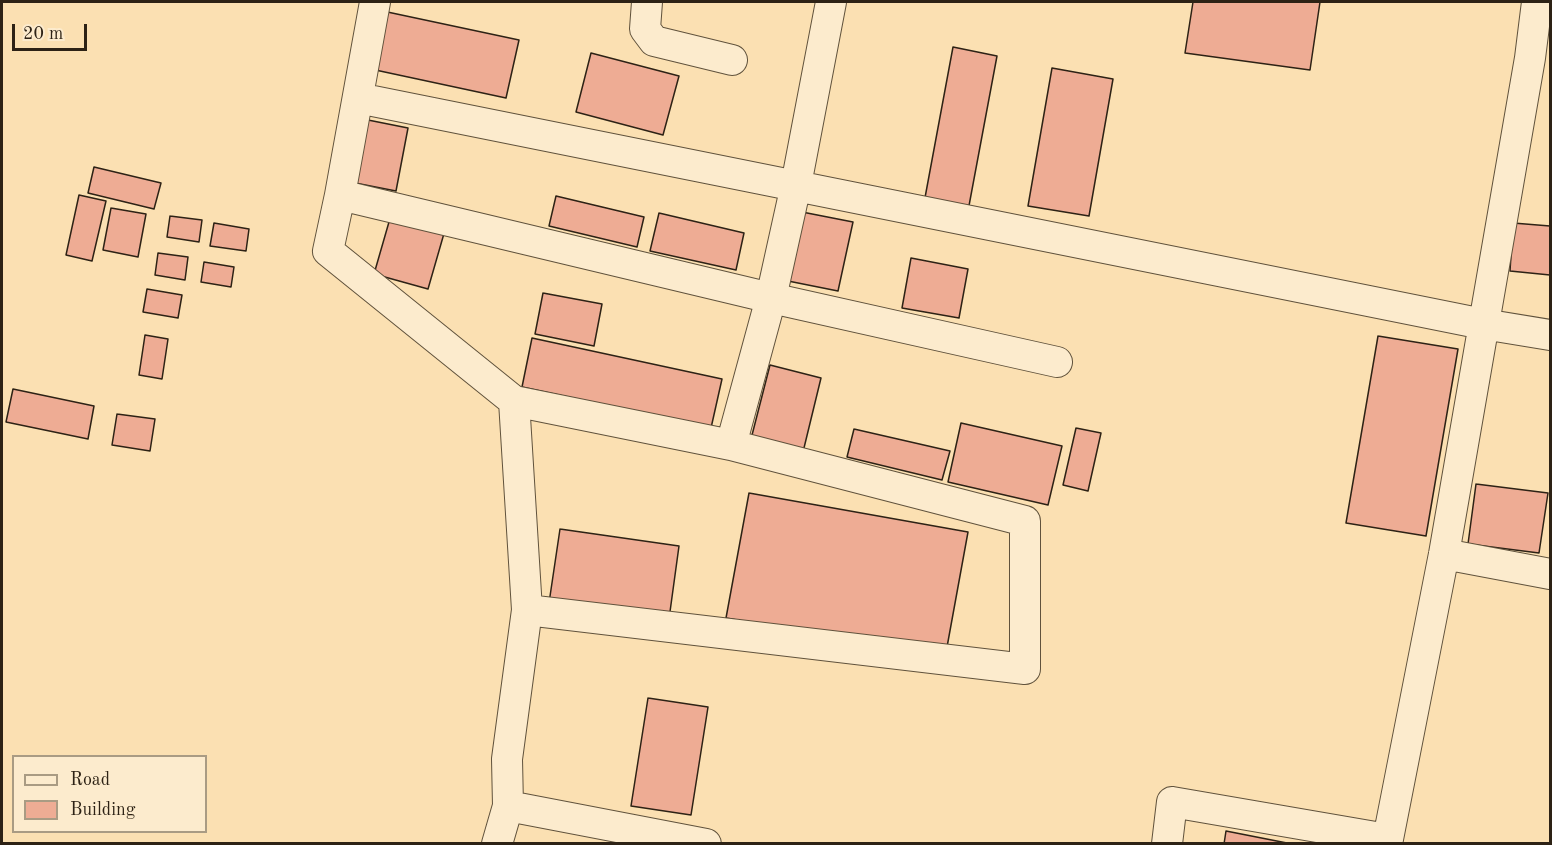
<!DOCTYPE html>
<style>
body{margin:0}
#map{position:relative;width:1552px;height:845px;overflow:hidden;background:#fbe0b2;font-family:"Old Standard TT",serif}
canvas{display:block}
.frame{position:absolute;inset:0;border:3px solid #2d2215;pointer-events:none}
.legend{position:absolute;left:12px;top:755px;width:195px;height:78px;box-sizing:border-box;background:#fcebcd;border:2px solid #a99b83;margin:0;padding:8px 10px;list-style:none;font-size:18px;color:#2d2215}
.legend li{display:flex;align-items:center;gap:12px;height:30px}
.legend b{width:30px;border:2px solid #a99b83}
.scale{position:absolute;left:12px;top:24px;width:75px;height:27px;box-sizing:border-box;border:3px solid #2d2215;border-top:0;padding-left:8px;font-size:18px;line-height:21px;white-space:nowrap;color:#2d2215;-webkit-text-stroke:4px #fcebcd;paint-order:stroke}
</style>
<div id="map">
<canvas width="1552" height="845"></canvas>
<div class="frame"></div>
<ul class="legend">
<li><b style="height:8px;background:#fcebcd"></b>Road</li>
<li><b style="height:16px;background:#eeac94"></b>Building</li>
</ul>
<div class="scale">20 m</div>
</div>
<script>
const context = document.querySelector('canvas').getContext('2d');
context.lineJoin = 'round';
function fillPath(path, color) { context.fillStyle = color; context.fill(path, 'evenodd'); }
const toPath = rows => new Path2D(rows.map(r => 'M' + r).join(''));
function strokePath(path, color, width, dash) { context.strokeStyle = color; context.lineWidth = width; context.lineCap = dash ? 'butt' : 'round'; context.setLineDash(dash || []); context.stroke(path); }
const building = toPath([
 [1193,2,1320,2,1310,70,1185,53,1193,2],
 [378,10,519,40,506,98,366,68,378,10],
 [953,47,997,56,968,211,924,203,953,47],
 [591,53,679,76,663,135,576,112,591,53],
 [1052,68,1113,79,1089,216,1028,206,1052,68],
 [363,119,408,128,396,191,350,182,363,119],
 [94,167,161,183,154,209,88,193,94,167],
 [79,195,106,201,92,261,66,255,79,195],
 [556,196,644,217,637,247,549,226,556,196],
 [111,208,146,214,138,257,103,250,111,208],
 [802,212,853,222,838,291,788,281,802,212],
 [659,213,744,233,736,270,650,251,659,213],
 [391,215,445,230,428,289,374,274,391,215],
 [170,216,202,220,199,242,167,237,170,216],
 [214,223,249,229,246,251,210,246,214,223],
 [1513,223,1550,226,1550,275,1510,271,1513,223],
 [158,253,188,257,185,280,155,275,158,253],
 [911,258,968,269,959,318,902,308,911,258],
 [204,262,234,267,231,287,201,282,204,262],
 [147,289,182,295,178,318,143,312,147,289],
 [543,293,602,304,594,346,535,334,543,293],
 [145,335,168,339,162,379,139,375,145,335],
 [1378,336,1458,349,1426,536,1346,523,1378,336],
 [532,338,722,379,711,428,522,387,532,338],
 [770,365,821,378,803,452,751,439,770,365],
 [13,389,94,406,88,439,6,422,13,389],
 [117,414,155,419,150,451,112,445,117,414],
 [961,423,1062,446,1048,505,948,482,961,423],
 [1076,428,1101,433,1088,491,1063,485,1076,428],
 [854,429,950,451,942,480,847,457,854,429],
 [1476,484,1548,493,1539,553,1468,544,1476,484],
 [749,493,968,532,945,658,726,618,749,493],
 [560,529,679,546,669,619,549,603,560,529],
 [648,698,708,707,691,815,631,806,648,698],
 [1226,831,1292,844,1224,844,1226,831]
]);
fillPath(building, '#eeac94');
strokePath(building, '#2d2215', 1.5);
const minor = toPath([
 [375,2,340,195,328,251,514,401,527,610,507,759,508,806,497,844],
 [647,2,645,29,654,41,732,60],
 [358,98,1483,324,1550,335],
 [340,195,771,298,1057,362],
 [514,401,731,445,1025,521,1025,669,527,610],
 [731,445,771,298,796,185,831,2],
 [1444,554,1550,574],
 [508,806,706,844],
 [1167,844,1172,802,1387,839],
 [1387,844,1444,554,1530,58,1537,2]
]);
strokePath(minor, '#60523c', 32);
strokePath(minor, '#fcebcd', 30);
</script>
